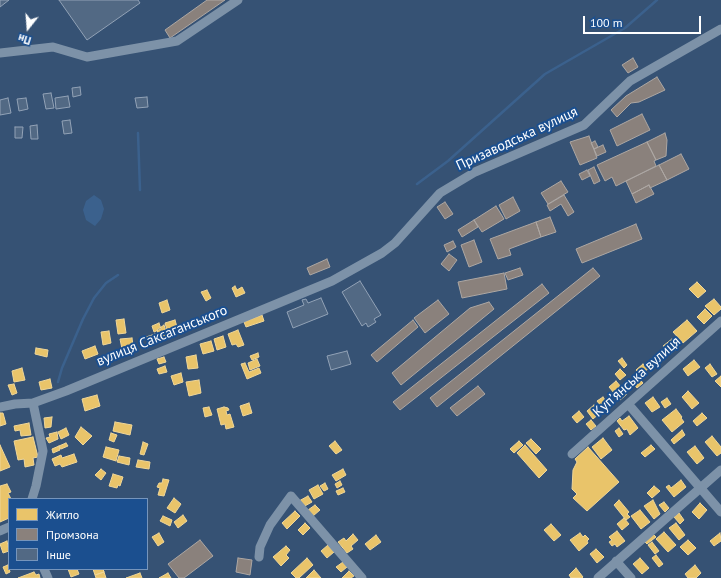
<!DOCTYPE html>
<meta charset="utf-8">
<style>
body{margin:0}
#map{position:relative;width:721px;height:578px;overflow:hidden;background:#365274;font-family:"PT Sans",sans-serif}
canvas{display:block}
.legend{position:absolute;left:8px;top:498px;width:140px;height:72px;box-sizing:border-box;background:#1b4f8f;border:1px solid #7695bc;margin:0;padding:5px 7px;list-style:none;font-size:12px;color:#fff}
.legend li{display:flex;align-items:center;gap:8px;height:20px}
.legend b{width:20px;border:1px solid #7695bc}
.north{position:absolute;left:8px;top:8px;width:40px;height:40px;-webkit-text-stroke:3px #1b4f8f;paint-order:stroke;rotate:197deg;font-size:11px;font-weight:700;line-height:16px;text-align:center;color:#fff}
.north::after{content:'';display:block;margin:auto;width:14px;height:18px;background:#fff;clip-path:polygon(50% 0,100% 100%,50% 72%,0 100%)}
.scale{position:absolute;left:583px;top:16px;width:118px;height:18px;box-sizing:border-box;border:2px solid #fff;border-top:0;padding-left:5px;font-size:12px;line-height:14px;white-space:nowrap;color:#fff;-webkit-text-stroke:3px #1b4f8f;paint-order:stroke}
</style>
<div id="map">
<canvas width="721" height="578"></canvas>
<ul class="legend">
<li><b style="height:11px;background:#e9c46a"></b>Житло</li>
<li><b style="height:11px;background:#8a817c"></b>Промзона</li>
<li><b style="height:11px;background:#526984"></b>Інше</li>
</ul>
<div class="north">Пн</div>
<div class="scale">100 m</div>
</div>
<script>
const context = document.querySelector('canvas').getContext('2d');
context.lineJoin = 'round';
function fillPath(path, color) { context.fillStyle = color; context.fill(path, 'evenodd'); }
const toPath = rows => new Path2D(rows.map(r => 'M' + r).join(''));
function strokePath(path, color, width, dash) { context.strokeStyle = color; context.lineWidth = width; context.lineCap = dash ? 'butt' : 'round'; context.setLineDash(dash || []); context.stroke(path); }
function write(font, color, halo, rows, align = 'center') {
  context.font = font + ' "PT Sans",sans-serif'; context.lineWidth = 4; context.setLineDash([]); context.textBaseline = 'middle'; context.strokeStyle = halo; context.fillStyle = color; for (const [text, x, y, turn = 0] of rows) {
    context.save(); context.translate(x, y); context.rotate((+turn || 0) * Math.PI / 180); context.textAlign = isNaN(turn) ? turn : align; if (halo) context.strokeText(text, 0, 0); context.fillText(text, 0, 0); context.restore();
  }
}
fillPath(toPath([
 [94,195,101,200,104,209,101,219,95,226,86,220,83,210,86,201]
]), '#3b618d');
const homes = toPath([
 [697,282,706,291,698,298,689,289,697,282],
 [235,286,237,290,242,287,245,293,236,297,232,288,235,286],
 [207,290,211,298,206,301,201,292,207,290],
 [714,299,721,307,721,309,714,315,705,306,714,299],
 [167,300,170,310,162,313,159,303,167,300],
 [705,309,712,316,704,324,697,317,705,309],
 [262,315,264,321,246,327,244,322,262,315],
 [124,319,126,333,118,334,116,320,124,319],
 [175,320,177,327,167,330,165,323,175,320],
 [687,320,697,331,683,343,673,332,687,320],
 [159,323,161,329,154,332,152,326,159,323],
 [164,325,168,337,163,339,162,335,159,336,157,330,164,325],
 [238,330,244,345,238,347,236,344,232,345,228,334,238,330],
 [109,331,111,343,103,345,101,332,109,331],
 [155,334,157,340,148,343,146,337,155,334],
 [223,336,226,347,217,350,214,339,223,336],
 [132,338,134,353,123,354,120,339,132,338],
 [672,339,679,347,670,354,663,346,672,339],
 [211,341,214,351,203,354,200,344,211,341],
 [95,346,98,354,85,359,82,351,95,346],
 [36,348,48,350,47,357,35,354,36,348],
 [258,353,259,357,252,360,250,356,258,353],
 [196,355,198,368,188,369,186,357,196,355],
 [164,357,166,362,159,364,157,359,164,357],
 [622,358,627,365,624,368,618,361,622,358],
 [257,359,260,366,250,370,248,363,257,359],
 [694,360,700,367,688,376,683,369,694,360],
 [245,363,249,372,259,368,261,373,247,379,241,364,245,363],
 [643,364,648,369,645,371,647,374,643,378,636,370,643,364],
 [710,364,717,374,712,377,705,368,710,364],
 [165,366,167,372,159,374,157,369,165,366],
 [22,368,25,380,14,382,12,371,22,368],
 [620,369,626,375,620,380,615,374,620,369],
 [181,373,183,382,174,385,171,376,181,373],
 [637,376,643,383,637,388,631,381,637,376],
 [721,376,721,387,715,381,721,376],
 [50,379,52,388,41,390,39,382,50,379],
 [199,380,201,393,189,396,186,382,199,380],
 [616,381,627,394,620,400,609,387,616,381],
 [14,384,17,393,12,395,8,385,14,384],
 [688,391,699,403,692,409,682,397,688,391],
 [97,395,100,406,85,411,82,399,97,395],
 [603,397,609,406,604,410,597,401,603,397],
 [653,397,660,407,652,412,645,403,653,397],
 [667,398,671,404,665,408,661,402,667,398],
 [249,403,252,413,243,416,240,406,249,403],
 [594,405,600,413,593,419,587,411,594,405],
 [209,407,212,415,205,417,203,408,209,407],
 [224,407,228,408,229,410,226,411,227,415,230,414,234,427,226,429,225,424,221,425,217,409,224,407],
 [676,409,682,417,681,418,684,422,672,432,662,420,676,409],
 [579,411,584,417,577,423,572,417,579,411],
 [0,413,3,413,6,424,0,426,0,413],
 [702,413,707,418,697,426,693,421,702,413],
 [629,416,638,428,630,435,627,429,624,430,617,421,620,418,622,421,629,416],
 [52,417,51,427,45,428,44,418,52,417],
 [591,420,596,426,591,430,586,424,591,420],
 [115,422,132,425,130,435,113,431,115,422],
 [29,423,31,435,21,436,20,430,15,431,14,426,29,423],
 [81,427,92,436,83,445,75,437,81,427],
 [66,428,69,435,61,439,58,432,66,428],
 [619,428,623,434,619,437,615,431,619,428],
 [682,430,685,435,674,444,671,440,682,430],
 [57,432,58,439,49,443,46,438,50,437,49,434,57,432],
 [111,433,117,435,114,442,109,440,111,433],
 [712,436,721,447,721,453,717,456,705,442,712,436],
 [33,437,38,457,33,458,34,465,25,467,24,459,18,460,14,441,33,437],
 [603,438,612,450,601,459,592,447,603,438],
 [531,439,541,449,536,454,526,443,531,439],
 [335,441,342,450,336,454,329,446,335,441],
 [519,441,523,445,514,453,510,449,519,441],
 [143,442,148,444,144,455,140,454,143,442],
 [66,443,68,446,61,449,59,446,66,443],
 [0,445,10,467,0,471,0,445],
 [525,445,547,470,539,478,517,453,525,445],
 [651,445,655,449,645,457,641,453,651,445],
 [59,446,60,450,53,453,52,449,59,446],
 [695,446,704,458,697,464,687,452,695,446],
 [106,447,119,450,116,461,103,457,106,447],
 [588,447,619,482,587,511,573,498,577,494,572,489,573,470,577,462,575,459,588,447],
 [74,454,77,462,62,467,60,464,55,466,52,459,61,455,62,458,74,454],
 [119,456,130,458,129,465,117,462,119,456],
 [138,460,150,462,149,469,136,467,138,460],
 [101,469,106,473,101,480,95,475,101,469],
 [343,469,346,475,336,481,332,475,343,469],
 [113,474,123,477,120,486,118,485,117,488,109,486,113,474],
 [163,479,169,480,164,496,158,495,160,488,157,487,159,483,162,483,163,479],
 [681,480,686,487,674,497,666,487,669,485,671,488,681,480],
 [340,481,342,485,337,488,335,484,340,481],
 [325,483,328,489,324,491,320,486,325,483],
 [7,484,11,492,8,493,11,499,9,499,9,518,0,522,0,486,7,484],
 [318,485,323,494,314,499,309,490,318,485],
 [654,486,660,491,652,498,647,493,654,486],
 [343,488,345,492,338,495,336,491,343,488],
 [308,496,312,502,303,507,299,501,308,496],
 [174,498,181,504,175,513,167,508,174,498],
 [619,500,629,512,627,514,630,517,626,520,614,505,619,500],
 [653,500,660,514,654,519,644,506,653,500],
 [664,502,669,508,665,512,659,505,664,502],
 [700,503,707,510,699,519,692,512,700,503],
 [315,505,320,510,313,516,308,510,315,505],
 [640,510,650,522,641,529,631,516,640,510],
 [295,511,300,516,287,529,282,523,295,511],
 [679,513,684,520,680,524,674,517,679,513],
 [183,515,187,521,178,528,174,522,183,515],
 [163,516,172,520,170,526,160,521,163,516],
 [624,518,629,524,622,530,617,524,624,518],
 [305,523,310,528,303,535,298,530,305,523],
 [676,523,685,535,679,540,669,528,676,523],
 [551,524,561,535,554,541,544,530,551,524],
 [617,531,625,541,617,547,615,544,612,546,609,542,612,540,609,537,617,531],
 [664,532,676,545,668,552,656,539,664,532],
 [159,533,164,542,158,546,152,537,159,533],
 [580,533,583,537,585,535,589,539,587,541,588,543,579,551,570,540,580,533],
 [652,533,656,537,647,544,643,540,652,533],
 [720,533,721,541,714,546,710,541,720,533],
 [353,534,358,540,351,546,353,549,347,553,338,542,344,538,346,541,353,534],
 [376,535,381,542,370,550,365,544,376,535],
 [688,540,696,548,688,555,680,547,688,540],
 [7,541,9,551,3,553,0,544,7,541],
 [652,542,659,551,655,554,648,545,652,542],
 [328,545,334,552,327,558,321,551,328,545],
 [286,546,290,550,286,555,289,558,281,566,273,557,286,546],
 [596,549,604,557,597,563,590,554,596,549],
 [656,555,663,564,659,567,652,558,656,555],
 [307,558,313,565,299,578,296,578,291,573,307,558],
 [640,558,649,568,642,574,633,564,640,558],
 [343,562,347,567,341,572,336,567,343,562],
 [8,565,10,572,6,574,3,567,8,565],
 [695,565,701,573,696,578,688,578,685,574,695,565],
 [576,568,583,577,582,578,571,578,569,575,576,568],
 [68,569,77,569,79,574,71,577,68,569],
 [93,569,103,569,104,572,95,575,93,569],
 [314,570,321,578,306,578,314,570],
 [349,571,354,576,351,578,342,578,349,571],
 [34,572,36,575,39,574,40,578,18,578,34,572],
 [104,572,106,578,96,578,95,575,104,572],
 [140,573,142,578,126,578,140,573],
 [168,573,171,578,159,578,168,573]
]);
fillPath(homes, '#e9c46a');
strokePath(homes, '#f0d697', 1);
const industry = toPath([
 [207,0,225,0,170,38,165,30,207,0],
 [633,58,638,67,628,73,622,65,633,58],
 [657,77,665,90,639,102,631,103,617,117,611,110,626,96,657,77],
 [642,114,650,130,617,146,610,130,642,114],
 [665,133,667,140,666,156,656,160,647,142,665,133],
 [589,136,597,158,580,165,570,142,589,136],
 [595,141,598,147,594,149,591,143,595,141],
 [647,142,656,160,654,161,656,166,616,186,612,177,605,181,597,165,647,142],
 [603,145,606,152,597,156,594,149,603,145],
 [681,154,689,169,667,180,659,165,681,154],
 [659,165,667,180,650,188,649,185,632,194,626,181,659,165],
 [594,167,600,181,594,184,588,170,594,167],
 [587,170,590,176,582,180,579,174,587,170],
 [561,181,568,192,548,204,541,193,561,181],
 [649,185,654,194,636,203,632,194,649,185],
 [564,195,574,212,568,216,561,204,550,211,547,205,564,195],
 [513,197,520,211,506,219,499,205,513,197],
 [445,202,453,214,445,219,437,207,445,202],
 [496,206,504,219,482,232,474,220,496,206],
 [550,217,556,232,541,237,536,222,550,217],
 [474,220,478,227,462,237,458,230,474,220],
 [536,222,541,237,509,249,511,255,498,259,490,239,536,222],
 [636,224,642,239,582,263,576,249,636,224],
 [474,240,482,262,469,267,461,245,474,240],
 [453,241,456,247,447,252,444,245,453,241],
 [449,254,457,260,449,271,441,264,449,254],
 [327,259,330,267,310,275,307,268,327,259],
 [520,268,523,275,508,280,505,273,520,268],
 [593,268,600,276,437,407,430,398,593,268],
 [504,273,507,289,462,298,458,282,504,273],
 [542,284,549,293,400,410,393,402,542,284],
 [438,300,449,314,425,333,414,318,438,300],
 [489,302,494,309,401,385,392,373,470,308,489,302],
 [413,320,418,327,377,362,371,355,413,320],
 [478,386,485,394,457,416,450,408,478,386],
 [200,540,213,556,184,578,179,578,168,564,200,540],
 [238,558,252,560,250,575,236,572,238,558]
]);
fillPath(industry, '#8a817c');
strokePath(industry, '#ada7a3', 1);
strokePath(toPath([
 [138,133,140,190],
 [417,184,448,161,545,74,625,28,657,0],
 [58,382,62,368,83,319,94,298,106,283,118,275]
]), '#3b618d', 2.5);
const building = toPath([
 [0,0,9,0,0,7,0,0],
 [59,0,138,0,140,3,87,40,59,0],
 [80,87,81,95,73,97,72,88,80,87],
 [51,93,54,108,46,109,43,94,51,93],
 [68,96,70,107,56,109,55,98,68,96],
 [147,97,148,107,137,108,135,98,147,97],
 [8,98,11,113,0,115,0,100,8,98],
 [26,98,28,109,19,111,17,99,26,98],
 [70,120,72,133,64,134,62,121,70,120],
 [37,125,38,139,31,139,30,126,37,125],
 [15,127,23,127,22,138,15,138,15,127],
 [360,281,381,315,374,319,376,322,368,327,366,323,362,326,342,292,360,281],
 [321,298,328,314,293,328,287,312,304,305,302,300,306,299,308,303,321,298],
 [347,351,351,364,331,370,327,356,347,351]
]);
fillPath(building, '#526984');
strokePath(building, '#92a2b6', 1);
strokePath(toPath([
 [0,53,53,47,87,57,177,41,238,0],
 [629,405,721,512],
 [0,407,15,404,33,403,66,391,332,281,382,253,395,243,440,193,475,172,584,125,630,81,721,29],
 [572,454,721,321],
 [32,499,36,486,43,451,33,403],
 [0,531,9,527],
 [259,557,260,547,270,525,291,496,362,578],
 [616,561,631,578],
 [44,569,48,578],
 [598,578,721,470]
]), '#7d92a8', 9);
write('14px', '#fff', '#1b4f8f', [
 ["Призаводська вулиця",517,139,-25],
 ["вулиця Саксаганського",162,336,-22],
 ["Купʼянська вулиця",637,377,-42]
]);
</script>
